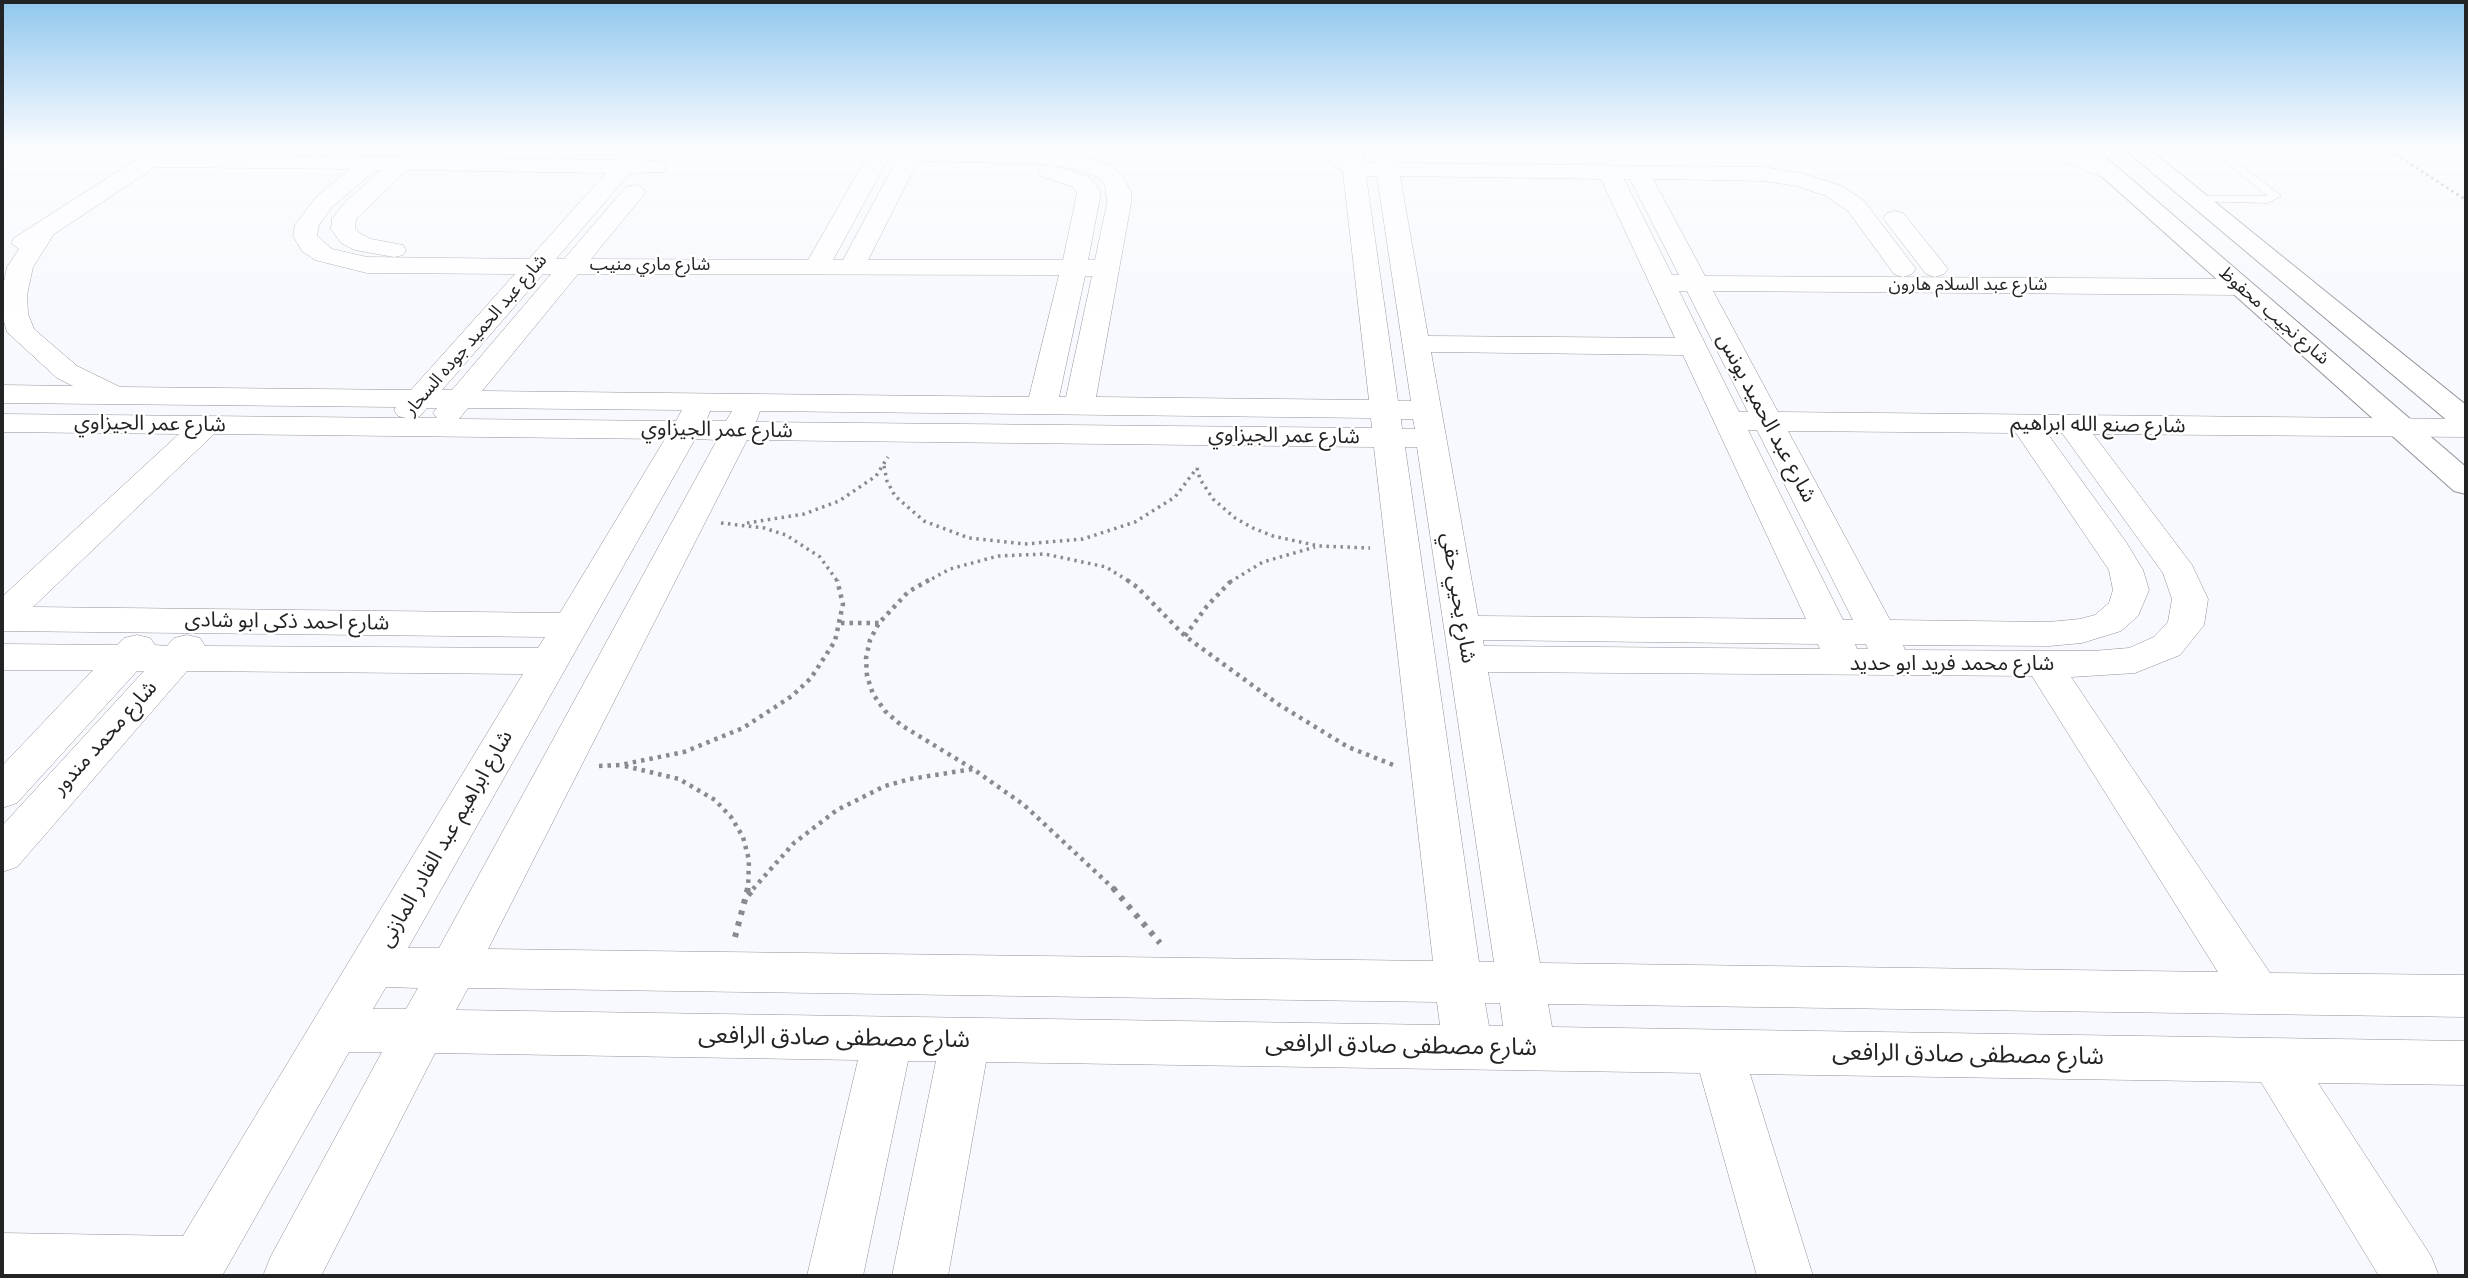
<!DOCTYPE html>
<meta charset="utf-8">
<style>
body{margin:0}
#map{position:relative;width:2468px;height:1278px;overflow:hidden;background:#f7f9fe;font-family:"Fira Sans Condensed",sans-serif}
canvas{display:block}
.frame{position:absolute;inset:0;border:4px solid #222325;pointer-events:none}
</style>
<div id="map">
<canvas width="2468" height="1278"></canvas>
<div class="frame"></div>
</div>
<script>
const context = document.querySelector('canvas').getContext('2d');
context.lineJoin = 'round';
const toPath = rows => new Path2D(rows.map(r => 'M' + r).join(''));
function strokePath(path, color, width, dash) { context.strokeStyle = color; context.lineWidth = width; context.lineCap = dash ? 'butt' : 'round'; context.setLineDash(dash || []); context.stroke(path); }
function fillPath(path, color) { context.fillStyle = color; context.fill(path, 'evenodd'); }
function write(font, color, halo, rows, align = 'center') {
  context.font = font + ' "Fira Sans Condensed","Noto Sans Arabic",sans-serif'; context.lineWidth = 5; context.setLineDash([]); context.textBaseline = 'middle'; context.strokeStyle = halo; context.fillStyle = color; for (const [text, x, y, turn = 0] of rows) {
    context.save(); context.translate(x, y); context.rotate((+turn || 0) * Math.PI / 180); context.textAlign = isNaN(turn) ? turn : align; if (halo) context.strokeText(text, 0, 0); context.fillText(text, 0, 0); context.restore();
  }
}
const service = toPath([
 [2208,148,2220,148,2281,196,2268,203,2192,201,2192,197,2196,196,2268,196,2208,148]
]);
const minor = toPath([
 [154,148,180,148,175,154,618,160,627,149,638,148,646,154,641,160,664,162,667,167,664,172,630,173,556,259,564,259,626,187,634,185,642,187,646,192,591,259,808,260,872,148,1047,150,1097,160,1113,167,1123,177,1131,192,1131,203,1096,397,1369,400,1343,172,1312,148,1362,148,1364,162,1375,163,1373,148,1395,148,1398,163,1764,167,1801,173,1842,186,1864,201,1916,269,1912,274,1903,277,1894,274,1848,211,1826,196,1797,186,1764,181,1653,179,1705,276,2240,279,2249,281,2253,287,2249,293,2240,295,1713,291,1778,412,2466,419,2466,437,2093,434,2192,565,2208,599,2204,625,2180,655,2135,673,2071,677,2270,973,2466,975,2466,1017,1548,1004,1552,1027,2466,1041,2466,1085,2318,1083,2431,1256,2439,1276,2379,1276,2261,1082,1750,1074,1813,1276,1757,1276,1700,1073,986,1062,948,1276,892,1276,936,1061,908,1061,863,1276,807,1276,858,1060,435,1053,321,1276,263,1276,271,1256,382,1052,349,1052,222,1276,2,1276,2,1233,183,1236,523,674,187,671,17,867,2,872,2,826,144,671,137,671,17,803,2,808,2,766,93,670,2,670,2,644,117,645,124,638,137,635,150,638,155,645,167,646,174,638,187,635,200,638,205,646,538,648,545,637,2,631,2,597,179,434,2,432,2,414,406,418,398,416,394,410,396,407,2,403,2,385,73,386,57,378,7,332,2,315,2,291,7,267,19,249,11,243,14,238,154,148],
 [887,161,896,161,843,260,833,260,887,161],
 [918,161,1047,164,1083,171,1097,177,1105,184,1107,203,1095,260,1088,260,1101,192,1089,177,1049,164,1041,166,1038,171,1041,176,1073,187,1077,193,1063,260,868,260,918,161],
 [155,167,350,169,316,197,295,225,293,236,302,251,315,260,367,273,515,274,411,390,120,387,77,366,34,329,28,314,27,295,33,267,54,234,155,167],
 [376,170,381,170,344,203,332,219,331,229,341,243,355,250,394,257,403,255,406,250,403,245,371,239,359,233,355,228,356,219,407,170,606,173,529,259,367,257,332,249,317,236,319,225,332,207,376,170],
 [1366,176,1377,176,1411,401,1398,401,1366,176],
 [1400,176,1601,179,1675,338,1428,336,1400,176],
 [1624,179,1630,179,1679,275,1672,275,1624,179],
 [543,274,551,274,452,390,442,390,543,274],
 [578,274,1059,275,1029,397,482,391,578,274],
 [1085,276,1092,276,1066,397,1059,397,1085,276],
 [1679,291,1687,291,1748,412,1739,412,1679,291],
 [1431,352,1683,355,1806,619,1478,616,1431,352],
 [427,408,437,408,433,413,437,418,412,418,420,416,427,408],
 [468,408,682,410,676,421,459,419,468,408],
 [710,411,732,411,726,421,706,421,710,411],
 [760,411,1371,418,1372,428,756,422,760,411],
 [1401,419,1413,419,1415,429,1402,429,1401,419],
 [1748,430,1757,430,1853,620,1843,620,1748,430],
 [1788,431,2016,433,2109,570,2113,590,2109,603,2095,615,2080,619,2049,622,1890,620,1788,431],
 [2047,433,2062,433,2163,573,2172,599,2168,622,2154,637,2129,648,2092,651,1905,650,1903,645,2049,646,2082,643,2121,631,2138,616,2149,590,2143,570,2126,542,2047,433],
 [214,434,665,439,560,613,33,607,214,434],
 [695,439,717,440,439,948,408,948,695,439],
 [747,440,1374,447,1433,961,488,949,747,440],
 [1405,447,1417,447,1494,962,1479,962,1405,447],
 [1483,640,1818,644,1820,649,1484,646,1483,640],
 [1855,644,1866,644,1868,649,1857,649,1855,644],
 [1488,672,2032,676,2218,972,1540,963,1488,672],
 [386,987,418,988,406,1009,373,1009,386,987],
 [468,988,1437,1002,1440,1025,456,1010,468,988],
 [1485,1003,1500,1003,1503,1026,1489,1026,1485,1003],
 [2040,148,2071,148,2115,166,2118,171,2115,176,2107,178,2099,176,2043,153,2040,148],
 [1895,211,1903,213,1944,264,1948,269,1944,274,1935,277,1926,274,1883,218,1887,213,1895,211]
]);
const tertiary = toPath([
 [2070,148,2095,148,2466,467,2466,494,2454,491,2070,148],
 [2123,148,2148,148,2466,405,2466,429,2455,427,2123,148]
]);
strokePath(service, '#909298', 1);
strokePath(minor, '#909298', 1);
strokePath(tertiary, '#909298', 2);
strokePath(toPath([
 [2386,148,2466,200]
]), '#888a8d', 2.5, [2.5, 3.5]);
strokePath(toPath([
 [884,466,887,481,895,496,924,521,969,538,1025,544,1083,539,1135,522,1175,497,1197,468],
 [1197,468,1200,479,1213,499,1235,518,1253,528,1273,536,1319,546,1370,548],
 [721,523,764,528,786,535,820,557,838,582],
 [747,523,804,514,839,501,876,476,888,457],
 [926,582,950,569,998,556,1045,554,1106,567,1130,582],
 [1230,582,1263,562,1315,547]
]), '#888a8d', 3.5, [2.5, 4.5]);
strokePath(toPath([
 [929,580,908,592,879,623,870,640,866,658,867,676,873,694,885,711,901,725,973,769,1024,805,1114,889],
 [1127,580,1137,587,1185,636,1278,704,1348,747,1396,766],
 [841,623,879,623],
 [1185,636,1207,606,1232,580],
 [599,766,620,765,684,752,743,728,792,696,811,678,835,641,843,604,837,580],
 [625,766,679,779,715,800,731,817,743,837,749,860,748,889],
 [753,889,794,843,837,810,885,786,910,779,973,769]
]), '#888a8d', 4.5, [3.5, 5]);
strokePath(toPath([
 [1113,888,1160,943],
 [748,895,755,888],
 [735,937,748,888]
]), '#888a8d', 6, [4.5, 7]);
fillPath(service, '#fff');
fillPath(minor, '#fff');
fillPath(tertiary, '#fff');
const sky = context.createLinearGradient(0, 0, 0, 327);
sky.addColorStop(0, '#90c7ee');
sky.addColorStop(0.45, '#fbfcff');
sky.addColorStop(1, '#fbfcff00');
context.fillStyle = sky;
context.fillRect(0, 0, 2468, 327);
write('18px', '#222325', '#fff', [
 ["شارع ماري منيب",650,265],
 ["شارع عبد السلام هارون",1968,285],
 ["شارع نجيب محفوظ",2274,316,41],
 ["شارع عبد الحميد جوده السحار",476,335,-49]
]);
write('21px', '#222325', '#fff', [
 ["شارع عبد الحميد يونس",1766,418,62],
 ["شارع عمر الجيزاوي",150,424,1],
 ["شارع صنع الله ابراهيم",2098,425,1],
 ["شارع عمر الجيزاوي",717,430,1],
 ["شارع عمر الجيزاوي",1284,436,1],
 ["شارع يحيي حقي",1458,598,81],
 ["شارع احمد ذكى ابو شادى",287,622,1],
 ["شارع محمد فريد ابو حديد",1952,664],
 ["شارع محمد مندور",105,738,-48],
 ["شارع ابراهيم عبد القادر المازنى",446,839,-60]
]);
write('24px', '#222325', '#fff', [
 ["شارع مصطفى صادق الرافعى",834,1038,1],
 ["شارع مصطفى صادق الرافعى",1401,1046,1],
 ["شارع مصطفى صادق الرافعى",1968,1055,1]
]);
</script>
